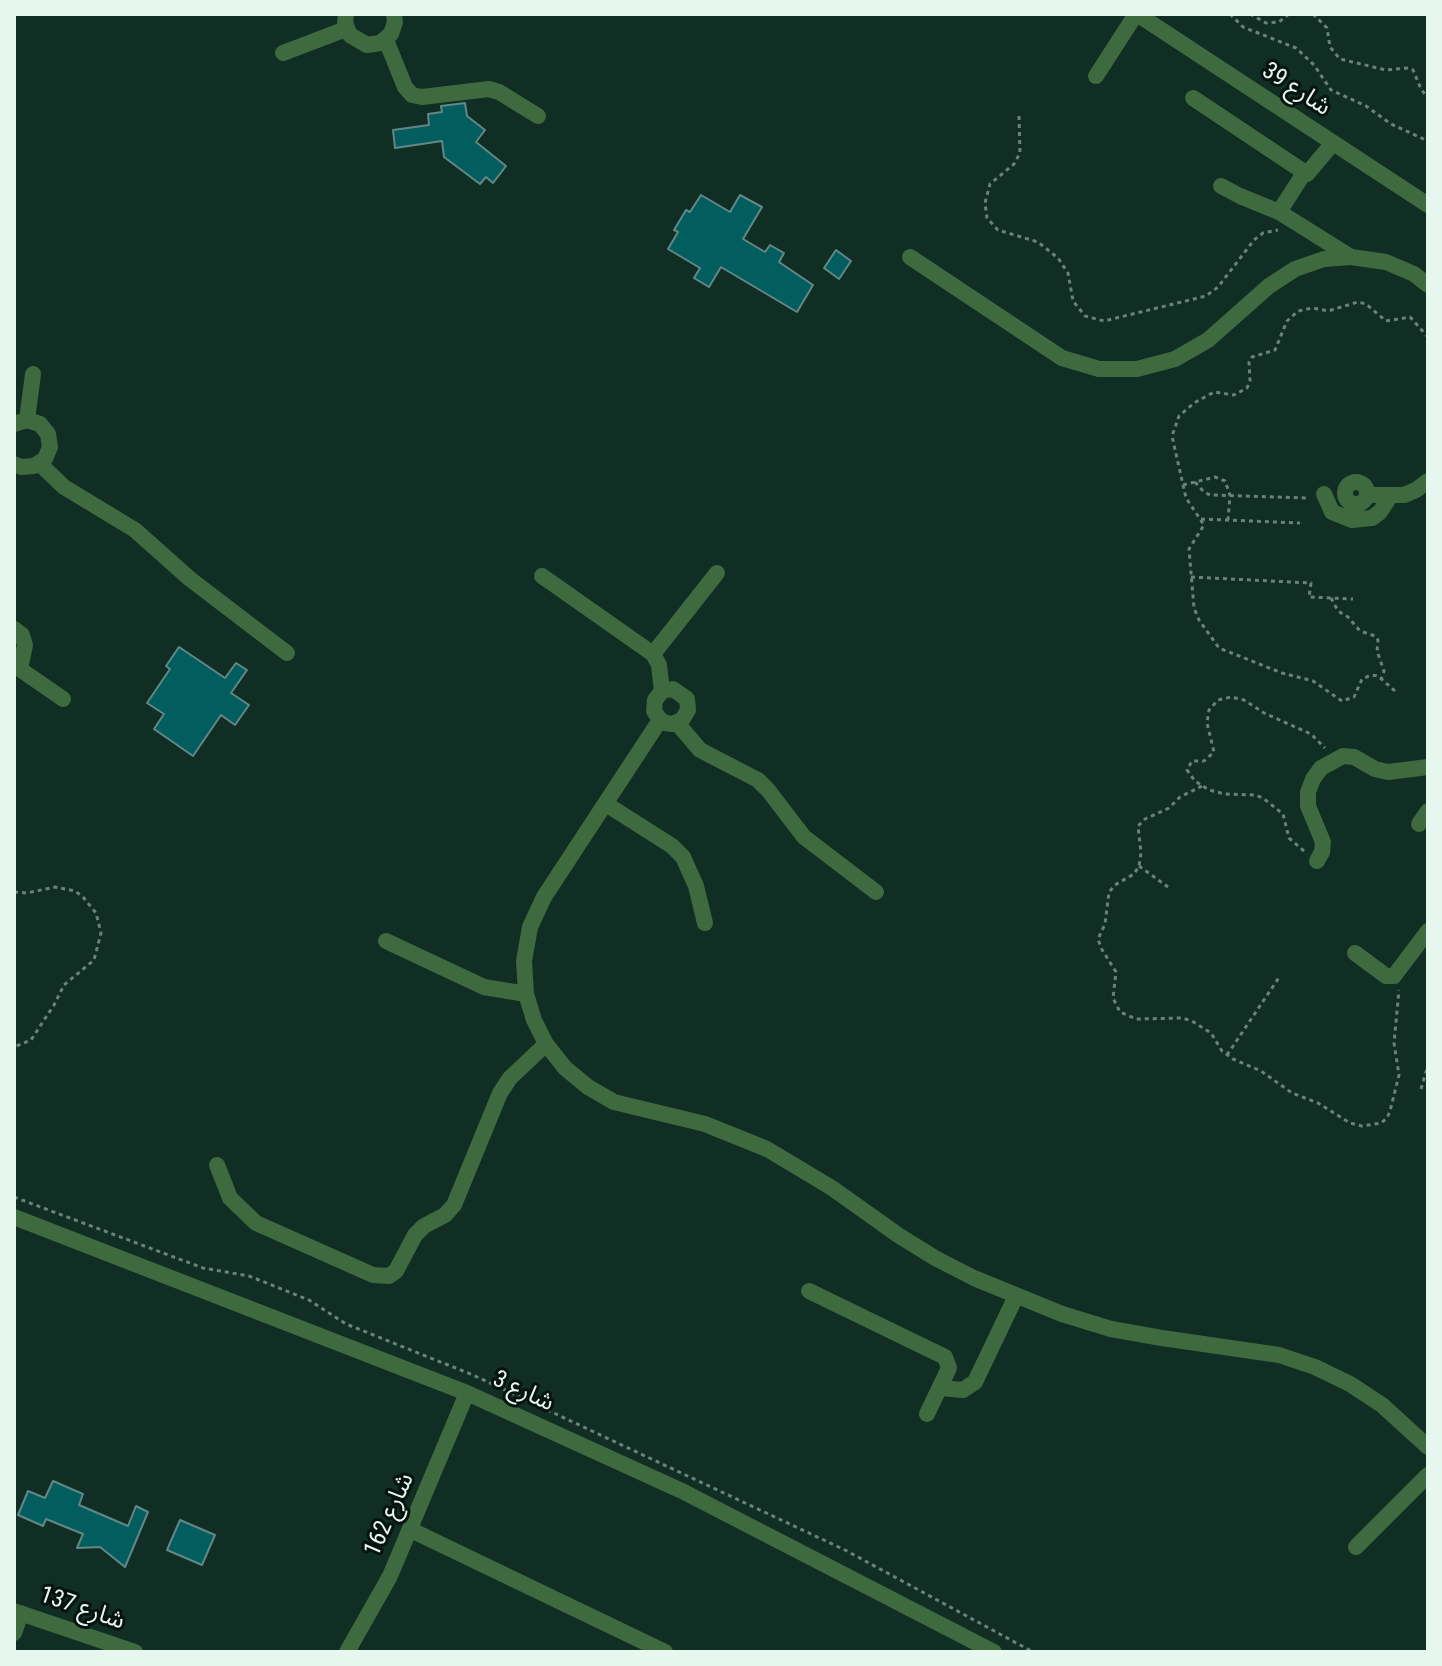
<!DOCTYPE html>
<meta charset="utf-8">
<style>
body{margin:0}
#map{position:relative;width:1442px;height:1666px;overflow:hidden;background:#102e24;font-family:"Roboto Condensed",sans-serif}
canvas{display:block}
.frame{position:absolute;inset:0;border:16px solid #e6f7f0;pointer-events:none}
</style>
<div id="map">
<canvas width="1442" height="1666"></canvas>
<div class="frame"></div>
</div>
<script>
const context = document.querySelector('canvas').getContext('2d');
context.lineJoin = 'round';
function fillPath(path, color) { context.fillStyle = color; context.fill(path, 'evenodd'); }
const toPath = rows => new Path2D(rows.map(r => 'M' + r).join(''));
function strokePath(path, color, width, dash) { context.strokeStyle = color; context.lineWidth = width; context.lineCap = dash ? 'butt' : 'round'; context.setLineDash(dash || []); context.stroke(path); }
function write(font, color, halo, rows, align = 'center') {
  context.font = font + ' "Roboto Condensed","Noto Sans Arabic",sans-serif'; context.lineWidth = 6; context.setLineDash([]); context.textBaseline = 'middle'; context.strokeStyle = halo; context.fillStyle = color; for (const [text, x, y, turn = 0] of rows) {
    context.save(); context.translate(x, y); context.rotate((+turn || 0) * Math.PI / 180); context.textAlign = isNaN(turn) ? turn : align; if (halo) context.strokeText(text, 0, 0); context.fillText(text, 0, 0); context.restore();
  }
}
const building = toPath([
 [465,103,467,116,485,130,476,142,506,166,493,183,486,177,480,184,444,157,442,141,395,148,393,130,429,125,428,114,442,112,441,106,465,103],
 [701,195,730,212,740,195,762,207,743,239,765,252,770,245,784,253,779,262,813,285,797,312,721,267,709,287,694,278,700,268,668,249,678,232,674,230,686,210,690,212,701,195],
 [836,250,851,261,839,279,824,268,836,250],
 [179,647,225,678,236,663,247,670,231,693,249,705,235,725,221,715,193,756,154,729,164,714,147,703,170,669,166,666,179,647],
 [53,1481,83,1494,79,1505,128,1526,136,1506,148,1512,125,1567,100,1547,77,1548,83,1534,46,1519,43,1526,18,1515,28,1491,45,1498,53,1481],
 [180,1520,215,1535,202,1565,167,1550,180,1520]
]);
fillPath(building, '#025e5e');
strokePath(building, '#638786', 2);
strokePath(toPath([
 [1230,14,1243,27,1296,48,1314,65,1331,90,1366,106,1391,124,1428,141],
 [1250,14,1266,23,1279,22,1289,14],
 [1313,14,1327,28,1330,47,1340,59,1386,70,1407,68,1413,70,1421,89,1428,98],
 [1019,116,1020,153,1014,164,990,184,985,203,987,218,998,230,1038,242,1058,258,1068,273,1073,301,1085,316,1104,321,1206,296,1218,287,1254,240,1263,233,1278,230],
 [1428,121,1428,133],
 [1195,482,1204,492,1210,495,1309,498],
 [1183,485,1215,477,1225,481,1230,495,1228,520],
 [1201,519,1300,523],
 [1191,577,1311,583,1309,597,1353,599],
 [1331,598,1338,611,1348,617,1360,631,1375,636,1378,640,1377,651,1384,671,1381,679],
 [1395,691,1378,676,1371,675,1362,679,1354,697,1342,701,1313,681,1282,673,1219,648,1199,620,1194,608,1189,549,1204,525,1186,498,1172,436,1179,416,1194,403,1214,392,1234,395,1247,388,1250,381,1249,362,1252,357,1275,350,1287,321,1298,311,1313,308,1328,311,1358,302,1366,304,1386,321,1410,317,1428,337],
 [1202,786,1180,797,1169,808,1145,819,1138,826,1141,853,1139,866,1134,874,1115,885,1109,892,1105,924,1098,939,1101,948,1116,972,1113,998,1120,1012,1136,1019,1182,1018,1192,1021,1211,1033,1222,1051,1233,1059,1261,1071,1292,1093,1318,1103,1350,1123,1362,1126,1381,1123,1387,1118,1390,1111,1399,1075,1394,1043,1399,990],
 [1304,851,1289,838,1283,814,1263,798,1255,795,1225,794,1209,790,1195,781,1187,770,1192,761,1204,761,1214,752,1207,723,1209,710,1218,700,1231,697,1244,700,1264,713,1311,734,1325,748],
 [1139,866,1168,887],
 [14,892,27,893,55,887,75,891,83,897,96,913,101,933,94,960,64,985,54,1005,31,1040,14,1047],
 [1227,1055,1280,976],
 [1421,1089,1428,1065],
 [14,1197,203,1268,249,1276,309,1300,346,1324,473,1375,845,1550,1033,1652]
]), '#6a827a', 3, [4, 4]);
strokePath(toPath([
 [346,14,345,23,350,35,367,45,380,43,391,34,395,22,394,14],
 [1137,14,1428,205],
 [386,40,405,87,412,95,422,97,489,89,499,92,538,116],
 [283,53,346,29],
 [1096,76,1136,14],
 [1193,98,1307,174,1333,143],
 [1221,186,1240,196,1279,212,1351,257],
 [1279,212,1304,173],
 [910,257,1062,358,1099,369,1137,369,1175,359,1208,340,1269,286,1295,269,1324,259,1351,257,1386,262,1414,274,1428,285],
 [27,420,33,374],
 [14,424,27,420,40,424,48,434,50,447,45,459,34,466,21,467,14,464],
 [40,464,64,487,135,530,190,579,287,653],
 '1345 493a11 11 0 1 1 22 0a11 11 0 1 1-22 0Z',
 [1324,494,1332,512,1352,520,1372,518,1380,512,1391,495],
 [1367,495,1404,495,1416,490,1428,481],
 [542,576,653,654,659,665,662,691,655,700,654,711,660,720,666,723,672,724,682,720,688,710,687,699,673,689,662,691],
 [14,629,22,635,25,645,20,669],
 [653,654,717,573],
 [14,665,63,699],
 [660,720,544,897,530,927,524,961,526,994,534,1020,546,1044,565,1068,588,1087,614,1102,705,1124,767,1149,832,1188,898,1235,935,1258,974,1278,1062,1314,1111,1329,1162,1338,1279,1355,1315,1367,1350,1384,1382,1405,1428,1447],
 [677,723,700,750,758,780,768,790,804,837,876,892],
 [606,804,672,846,683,857,696,886,705,923],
 [1419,824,1428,811],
 [1317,861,1322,852,1323,842,1308,806,1308,792,1313,779,1321,768,1343,756,1354,757,1375,769,1388,772,1428,767],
 [386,941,484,987,526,994],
 [1355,953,1386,976,1394,976,1428,931],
 [217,1165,230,1198,256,1223,373,1275,389,1276,396,1271,415,1235,424,1226,445,1215,454,1205,500,1093,510,1078,546,1044],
 [14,1217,467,1393,682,1491,994,1652],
 [809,1291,945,1357,949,1368,927,1414],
 [940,1388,963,1390,975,1382,1016,1296],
 [411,1530,665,1652],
 [1356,1547,1428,1475],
 [14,1611,135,1652],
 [14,1633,21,1613],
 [347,1652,390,1576,467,1393]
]), '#3f693e', 16);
write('24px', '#e6f7f0', '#07130f', [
 ["شارع 39",1296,90,33],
 ["شارع 3",523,1392,25],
 ["شارع 162",390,1515,-66],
 ["شارع 137",82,1609,19]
]);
</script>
